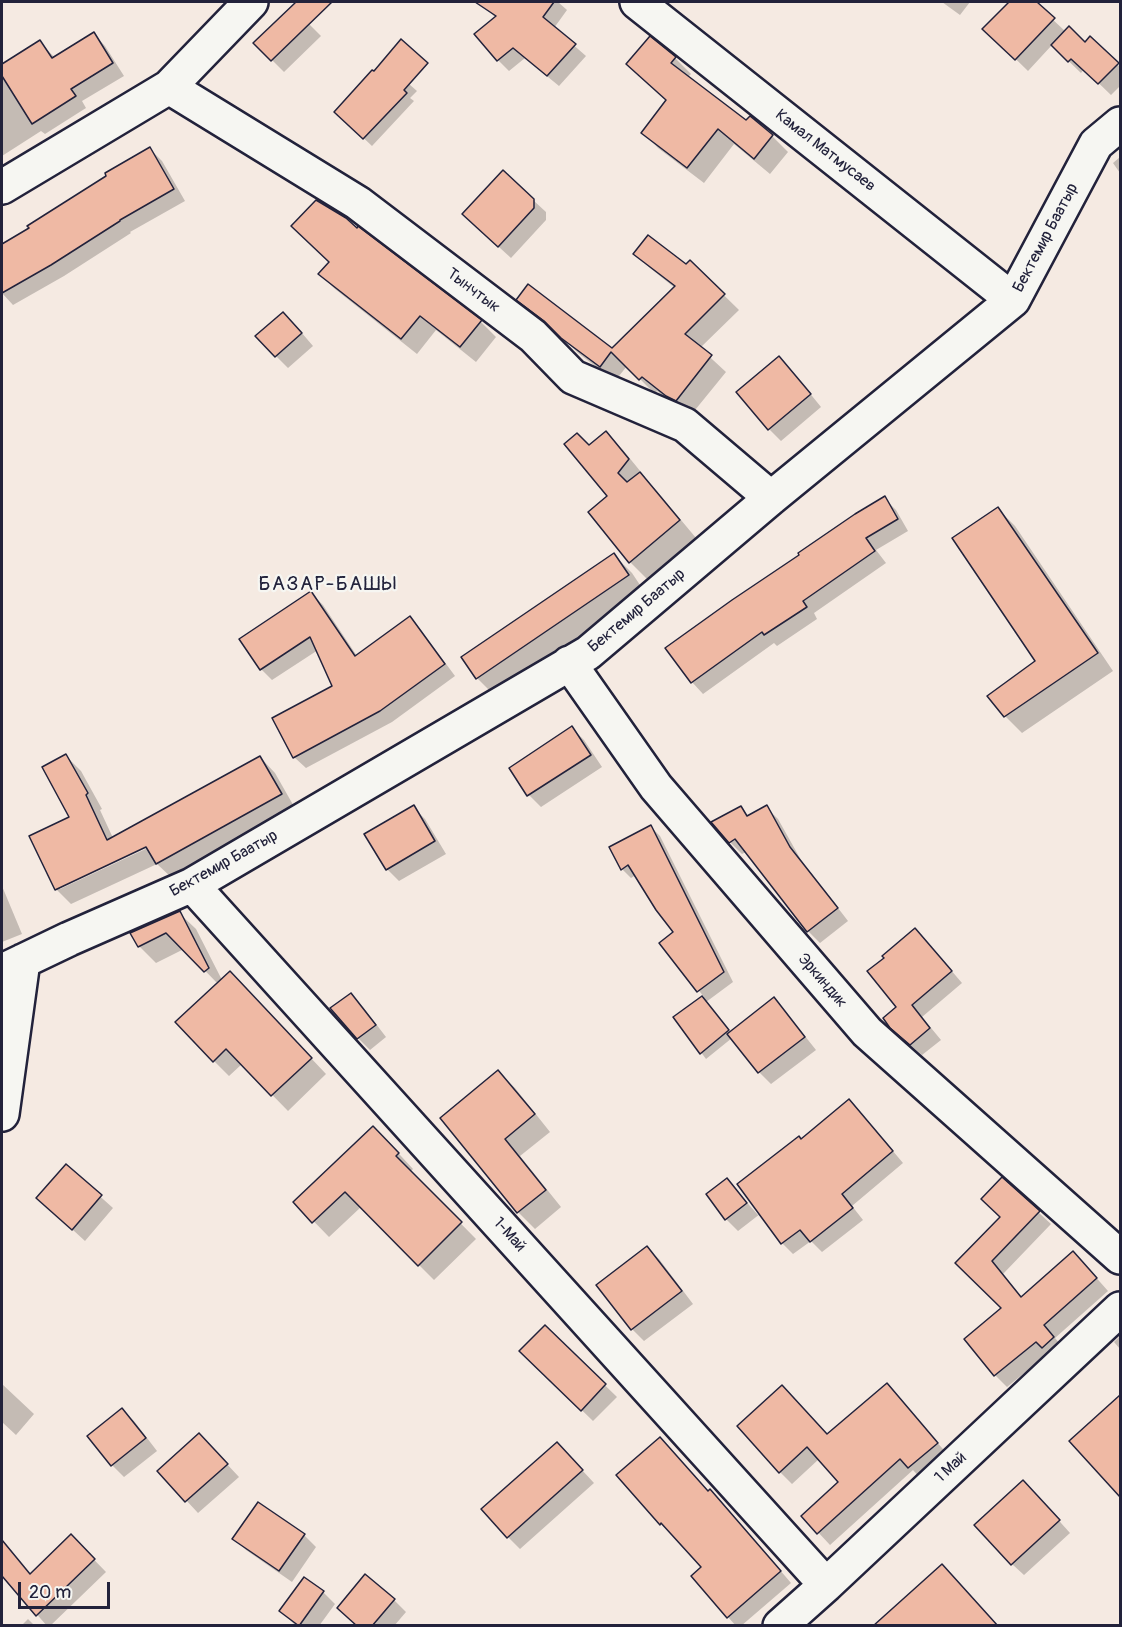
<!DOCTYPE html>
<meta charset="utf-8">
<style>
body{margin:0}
#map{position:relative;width:1122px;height:1627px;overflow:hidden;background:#f5eae2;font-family:Pangolin,sans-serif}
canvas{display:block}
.frame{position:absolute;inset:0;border:3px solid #22223b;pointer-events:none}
.scale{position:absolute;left:18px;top:1582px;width:92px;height:27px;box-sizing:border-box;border:3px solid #22223b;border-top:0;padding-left:8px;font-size:18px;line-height:21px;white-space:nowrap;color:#22223b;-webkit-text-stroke:4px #f6f6f2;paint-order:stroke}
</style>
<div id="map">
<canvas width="1122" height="1627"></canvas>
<div class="frame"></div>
<div class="scale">20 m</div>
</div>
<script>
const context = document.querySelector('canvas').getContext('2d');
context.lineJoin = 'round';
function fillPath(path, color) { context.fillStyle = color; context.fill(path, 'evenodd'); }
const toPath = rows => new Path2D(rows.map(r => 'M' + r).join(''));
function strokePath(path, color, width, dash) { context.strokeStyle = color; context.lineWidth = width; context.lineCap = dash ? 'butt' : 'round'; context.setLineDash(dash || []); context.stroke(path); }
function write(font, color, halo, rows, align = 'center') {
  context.font = font + ' Pangolin,sans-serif'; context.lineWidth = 4.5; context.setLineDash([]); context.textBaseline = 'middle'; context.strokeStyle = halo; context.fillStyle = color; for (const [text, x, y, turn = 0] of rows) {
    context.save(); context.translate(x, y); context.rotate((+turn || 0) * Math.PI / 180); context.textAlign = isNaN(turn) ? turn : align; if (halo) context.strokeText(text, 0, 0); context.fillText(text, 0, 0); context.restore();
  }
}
fillPath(toPath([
 [485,2,558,2,567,10,554,28,586,56,559,86,525,58,509,71,498,60,496,18,482,5],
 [942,2,970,2,960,15],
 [1011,2,1034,2,1066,32,1085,44,1090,38,1120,67,1120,86,1111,95,1084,69,1081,73,1052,45,1028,71,985,29],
 [292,7,321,36,284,72,255,43],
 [94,34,105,46,124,76,82,101,86,108,45,134,41,131,2,156,2,66,40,42,55,58],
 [650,38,675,58,691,74,688,77,747,122,750,118,772,136,788,152,770,174,734,144,704,183,658,148,643,132,668,101],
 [374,74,409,84,417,91,410,98,414,101,372,146,336,112],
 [150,149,162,161,185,201,130,232,131,233,64,276,13,305,2,293,2,246,31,229],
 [1120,157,1120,173,1113,163],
 [533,200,546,212,546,220,511,258,476,226],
 [357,230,481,322,496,337,476,362,436,330,417,354,335,289,320,274],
 [635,253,686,266,690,262,739,310,700,348,726,372,691,415,682,411,657,391,655,394,627,366,615,381,578,353,561,336,533,314,518,299,612,350,675,288,650,268],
 [295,325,313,346,288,368,276,356],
 [791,370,821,407,781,441,769,429],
 [606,433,623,450,645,477,644,478,656,490,696,538,647,579,630,562,609,496,589,447],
 [884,498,896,510,908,531,876,550,886,563,814,613,817,619,777,646,774,643,703,694,692,682],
 [998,509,1015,526,1113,671,1022,733,1005,716,1037,661],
 [614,555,632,573,646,594,495,696,477,678],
 [311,593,323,605,357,656,410,618,421,630,455,676,392,722,306,768,294,757,334,686,318,650,272,680,261,669],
 [572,728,584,740,602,767,541,807,529,795,511,769],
 [66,756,81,771,102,809,100,810,113,838,260,757,275,773,296,810,172,878,157,864,71,904,56,889,71,817],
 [152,842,154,845,60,889,60,886],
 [413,807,425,819,446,854,399,881,387,869],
 [740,807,749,817,766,807,778,819,801,860,848,921,820,943,808,931,746,852,742,854,730,842],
 [651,827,660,836,733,982,706,1002,731,1033,773,999,785,1011,816,1050,771,1084,759,1072,732,1038,706,1059,675,1017,704,997,661,943,675,932,636,875,631,878,622,869],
 [2,886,22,934,2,942],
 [179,913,196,929,222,980,245,988,326,1074,288,1111,242,1064,229,1076,214,1061,218,984,184,949,156,963,139,946],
 [926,941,962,983,922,1017,941,1040,922,1055,903,1039,899,1007],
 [351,995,363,1007,386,1037,370,1050,358,1038],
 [498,1072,515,1088,550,1132,520,1156,561,1207,535,1229,518,1212,442,1118],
 [849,1101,860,1112,903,1163,852,1206,863,1220,822,1252,811,1241,793,1254,782,1243,760,1214,738,1231,726,1219,727,1180,758,1215,801,1140],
 [389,1143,413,1169,410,1172,476,1239,434,1280,361,1207,329,1237,295,1202],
 [66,1166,113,1208,85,1241,38,1198],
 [1002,1179,1051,1224,1003,1274,1022,1298,1085,1265,1108,1291,1055,1338,1065,1350,1055,1359,1049,1353,1007,1387,995,1375,1003,1308,957,1263,1002,1217],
 [647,1248,659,1259,693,1304,644,1341,632,1329],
 [545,1327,617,1397,593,1421,521,1351],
 [1120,1336,1120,1349,1114,1342],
 [2,1384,34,1414,16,1435,2,1422],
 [887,1385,949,1456,921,1479,913,1470,830,1545,803,1516,841,1482,819,1459,792,1484,780,1472,794,1399,827,1435],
 [1113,1404,1120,1411,1120,1495,1072,1441],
 [122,1410,134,1421,157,1451,124,1477,112,1465],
 [211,1447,239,1477,198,1513,159,1471],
 [569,1456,594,1483,520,1549,508,1537],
 [618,1475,708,1492,721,1501,791,1583,741,1626,736,1626,728,1617,703,1567,661,1524],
 [1035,1494,1070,1533,1024,1575,1012,1564],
 [258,1504,304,1535,316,1547,292,1582,246,1550,234,1538],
 [71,1536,106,1572,50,1626,47,1626,2,1574,2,1542,31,1575],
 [305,1579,323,1592,335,1604,319,1626,296,1626,281,1611],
 [394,1600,406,1612,394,1626,357,1626],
 [28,1619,35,1626,21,1626]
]), '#0003');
const building = toPath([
 [296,2,332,2,271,61,253,43,296,2],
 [475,2,554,2,543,17,576,44,547,76,513,48,497,61,474,34,496,16,475,2],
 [1009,2,1037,2,1055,18,1015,60,982,29,1009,2],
 [1069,26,1085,42,1090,36,1119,63,1098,84,1071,59,1068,62,1051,45,1069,26],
 [94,32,113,63,71,89,76,96,32,124,2,76,2,64,40,40,52,58,94,32],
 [650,36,676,57,671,63,746,120,750,116,773,135,754,159,718,129,687,168,641,133,666,100,626,64,650,36],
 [401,39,428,63,404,90,407,93,363,139,334,112,372,70,374,71,401,39],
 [150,147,174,189,120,220,120,221,51,265,2,293,2,244,29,228,27,226,106,176,105,173,150,147],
 [503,170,534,199,534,208,498,247,462,214,503,170],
 [316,200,346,218,357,228,358,226,482,320,460,347,420,316,401,339,318,274,329,262,291,226,316,200],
 [648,235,686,264,690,260,725,294,685,334,712,355,676,401,666,396,642,377,639,380,611,352,600,367,561,338,544,321,516,300,528,284,612,348,675,286,633,254,648,235],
 [283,312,302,333,275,357,255,336,283,312],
 [779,356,811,394,768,430,736,392,779,356],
 [606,431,629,459,618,473,627,482,640,472,680,520,629,563,588,512,607,496,564,444,577,433,589,445,606,431],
 [885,496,898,519,866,538,875,551,803,601,807,607,764,635,762,632,691,683,665,648,732,600,799,555,798,553,855,514,885,496],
 [998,507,1098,653,1004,717,987,696,1035,661,952,538,998,507],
 [614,553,629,575,476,679,461,657,614,553],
 [311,591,355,656,410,616,445,664,380,711,293,758,272,718,332,686,310,637,260,670,239,639,311,591],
 [572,726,591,755,527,796,509,768,572,726],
 [66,754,88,793,86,795,107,840,260,756,282,794,156,864,146,847,55,890,29,836,69,817,42,767,66,754],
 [414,805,435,841,386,870,364,834,414,805],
 [767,805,790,847,838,908,807,932,735,839,729,843,711,822,741,806,747,816,767,805],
 [651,825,724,972,697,992,659,943,673,932,656,910,628,865,621,870,609,847,651,825],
 [180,911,209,968,204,972,166,933,138,947,130,933,180,911],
 [915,928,952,971,912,1005,930,1028,910,1045,890,1028,883,1018,896,1007,867,971,884,958,882,956,915,928],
 [230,971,312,1058,271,1096,226,1049,213,1062,175,1022,230,971],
 [351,993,376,1025,357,1039,330,1008,351,993],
 [702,996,729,1030,700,1054,673,1017,702,996],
 [774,997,805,1037,758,1073,727,1034,774,997],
 [498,1070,535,1114,505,1139,546,1190,517,1213,440,1118,498,1070],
 [849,1099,893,1151,842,1194,853,1208,810,1242,800,1230,781,1244,737,1184,799,1136,801,1139,849,1099],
 [373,1126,399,1153,396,1156,462,1222,418,1266,345,1192,312,1223,293,1202,373,1126],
 [66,1164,102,1195,72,1230,36,1198,66,1164],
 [1002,1177,1040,1211,992,1261,1021,1297,1073,1251,1097,1278,1044,1325,1054,1337,1042,1348,1036,1342,994,1376,964,1339,1001,1308,955,1263,1000,1217,981,1199,1002,1177],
 [727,1178,747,1203,725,1220,706,1194,727,1178],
 [647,1246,682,1291,631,1330,596,1285,647,1246],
 [545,1325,606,1384,581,1411,519,1351,545,1325],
 [887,1383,938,1443,908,1468,900,1459,817,1534,801,1516,838,1482,807,1447,779,1473,737,1426,782,1385,827,1434,887,1383],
 [1120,1395,1120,1497,1069,1441,1120,1395],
 [122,1408,146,1438,111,1466,87,1436,122,1408],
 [199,1433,228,1464,185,1502,157,1471,199,1433],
 [660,1437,708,1491,710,1489,781,1571,727,1618,691,1576,701,1567,661,1523,660,1525,616,1475,660,1437],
 [557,1442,583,1470,507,1538,481,1509,557,1442],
 [1023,1480,1060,1520,1011,1565,974,1525,1023,1480],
 [258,1502,305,1534,279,1571,232,1539,258,1502],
 [71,1534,95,1559,36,1616,2,1576,2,1540,30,1574,71,1534],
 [942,1564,998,1626,873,1626,942,1564],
 [365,1574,395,1599,372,1626,357,1626,337,1608,365,1574],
 [304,1577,324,1591,299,1626,279,1611,304,1577]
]);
fillPath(building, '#efb9a4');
strokePath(building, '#22223b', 1.5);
const minor = toPath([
 [637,2,1013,300],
 [169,87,358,203,533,336,573,377,685,425,771,498],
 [2,187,169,87,251,2],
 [569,663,656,787,867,1032,1120,1257],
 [192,885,826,1585],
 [2,971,69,939,192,885,588,653,771,498,1013,300,1096,144,1120,124],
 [2,1114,23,961],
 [780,1626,826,1585,1120,1309]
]);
strokePath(minor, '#22223b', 38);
strokePath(minor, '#f6f6f2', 33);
write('16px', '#22223b', '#f6f6f2', [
 ["Камал Матмусаев",825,151,38],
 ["Бектемир Баатыр",1046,238,-62],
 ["Тынчтык",473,291,37],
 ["Бектемир Баатыр",637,611,-40],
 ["Бектемир Баатыр",224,864,-29],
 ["Эркиндик",822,981,49],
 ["1-Май",509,1235,48],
 ["1 Май",951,1468,-43]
]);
context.letterSpacing = '1.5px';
write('20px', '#22223b', '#f6f6f2', [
 ["БАЗАР-БАШЫ",328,585]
]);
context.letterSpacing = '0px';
</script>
